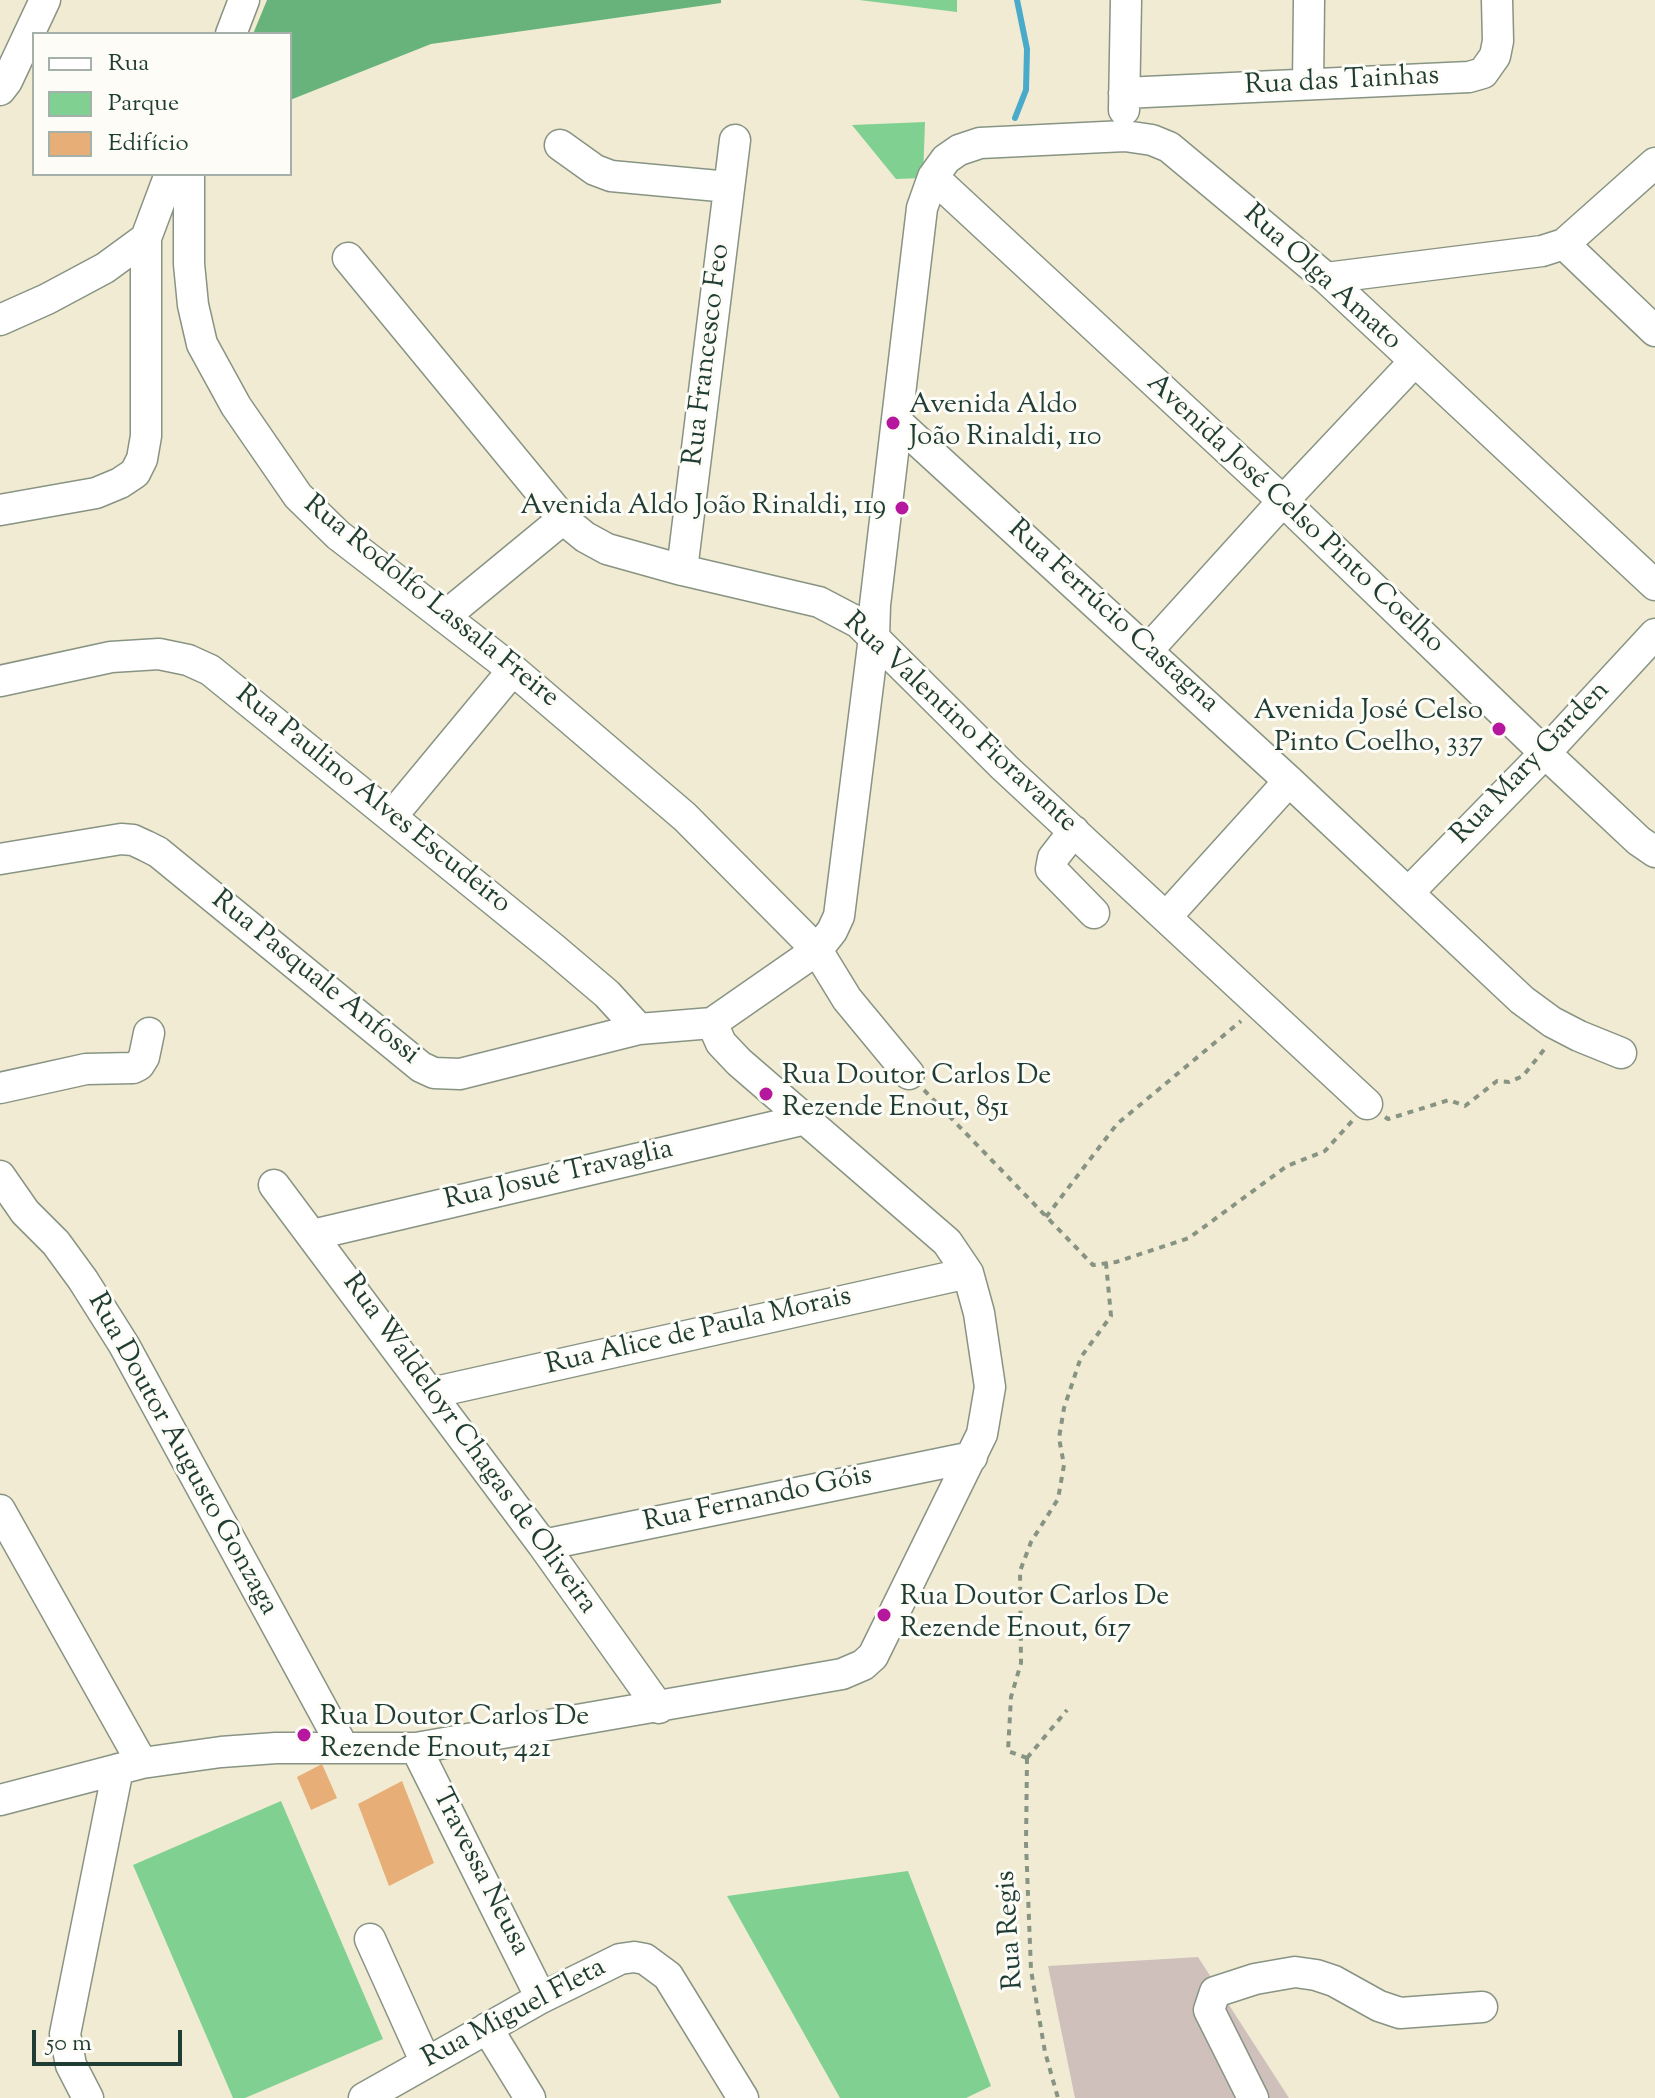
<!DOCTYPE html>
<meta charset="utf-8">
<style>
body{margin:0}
#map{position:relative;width:1655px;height:2098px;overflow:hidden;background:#f0ebd2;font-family:"Sorts Mill Goudy",serif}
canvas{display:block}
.legend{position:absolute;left:32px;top:32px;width:260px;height:144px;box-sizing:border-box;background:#fdfcf7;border:2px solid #a4b0a9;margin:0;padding:10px 14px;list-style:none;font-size:24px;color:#1f3d34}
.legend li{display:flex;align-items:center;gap:16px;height:40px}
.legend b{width:40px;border:2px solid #a4b0a9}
.scale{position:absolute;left:32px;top:2030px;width:150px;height:36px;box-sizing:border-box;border:4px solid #1f3d34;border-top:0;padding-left:10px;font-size:24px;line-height:28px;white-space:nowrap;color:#1f3d34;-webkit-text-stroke:6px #fdfcf7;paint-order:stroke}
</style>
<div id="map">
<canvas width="1655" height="2098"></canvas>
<ul class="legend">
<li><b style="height:10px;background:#fff"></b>Rua</li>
<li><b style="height:22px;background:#80d191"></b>Parque</li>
<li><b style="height:22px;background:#e7ae77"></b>Edifício</li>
</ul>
<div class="scale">50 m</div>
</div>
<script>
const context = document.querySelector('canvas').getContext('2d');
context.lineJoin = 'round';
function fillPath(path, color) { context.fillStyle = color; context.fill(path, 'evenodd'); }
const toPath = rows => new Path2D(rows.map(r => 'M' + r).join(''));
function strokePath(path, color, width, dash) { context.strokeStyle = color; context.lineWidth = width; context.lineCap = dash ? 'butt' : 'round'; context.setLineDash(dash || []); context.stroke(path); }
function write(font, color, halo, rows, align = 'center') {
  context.font = font + ' "Sorts Mill Goudy",serif'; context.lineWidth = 6; context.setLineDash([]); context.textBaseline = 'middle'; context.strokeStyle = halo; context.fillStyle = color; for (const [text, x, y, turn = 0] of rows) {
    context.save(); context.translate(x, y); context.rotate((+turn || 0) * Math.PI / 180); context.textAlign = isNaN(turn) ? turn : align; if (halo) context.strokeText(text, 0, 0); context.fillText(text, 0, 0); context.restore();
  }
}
fillPath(toPath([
 [1198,1957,1289,2098,1075,2098,1048,1966]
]), '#d0c0bc');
fillPath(toPath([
 [859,0,957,0,957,12],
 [925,122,923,178,896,179,852,125],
 [281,1801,383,2039,245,2098,233,2098,133,1865],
 [908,1871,991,2086,966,2098,840,2098,727,1896]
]), '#80d191');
fillPath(toPath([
 [267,0,721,0,721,3,431,44,290,100,290,34,253,34]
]), '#68b37b');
strokePath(toPath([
 [1015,118,1026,90,1027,49,1017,0]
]), '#49aac9', 6);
fillPath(toPath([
 [322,1764,337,1798,311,1810,297,1777],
 [402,1781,434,1863,389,1886,358,1804]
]), '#e7ae77');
const minor = toPath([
 [231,34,244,0],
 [1308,84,1309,0],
 [0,90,7,81,45,0],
 [1124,93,1469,77,1483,73,1495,56,1498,41,1497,0],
 [1124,110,1126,0],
 [560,145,595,170,611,176,729,187],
 [189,174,189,264,193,305,202,344,236,406,298,496,338,535,513,670,685,817,817,950,847,999,909,1074],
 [933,177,1283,501,1545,753,1639,841,1655,852],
 [1564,244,1655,331],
 [348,258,563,519,585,537,607,549,682,570,819,602,859,623,1005,768,1367,1104],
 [1326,278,1542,251,1564,244,1655,163],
 [0,320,47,299,105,268,146,238,170,174],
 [897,422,1289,781,1522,1000,1552,1022,1579,1036,1621,1053],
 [0,510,96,493,120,483,135,473,142,459,146,436,146,238],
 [682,570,735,140],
 [444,617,563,519],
 [1148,650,1283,501,1414,362],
 [0,681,111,657,159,654,188,660,210,670,554,949,607,994,639,1029,712,1023,817,950,832,931,839,916,874,637,875,605,922,208,933,177,946,159,959,150,980,143,1125,136,1152,140,1169,147,1326,278,1655,585],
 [392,816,513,670],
 [1074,831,1053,858,1051,869,1094,913],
 [0,859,121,839,133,840,146,846,158,852,421,1067,434,1073,460,1074,639,1029],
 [1409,892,1545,753,1655,634],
 [1167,916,1289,781],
 [0,1088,86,1069,133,1068,139,1065,144,1057,149,1033],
 [0,1176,25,1212,56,1243,83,1280,124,1345,343,1747],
 [274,1185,543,1545,659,1708],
 [312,1235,806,1119],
 [431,1393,968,1273],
 [0,1510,142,1763],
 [543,1545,972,1457],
 [416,1748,541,1998],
 [0,1800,142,1763,221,1752,276,1748,416,1748,842,1674,863,1665,873,1656,982,1434,990,1387,979,1313,968,1273,947,1242,739,1062,721,1043,712,1023],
 [370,1939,426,2063],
 [487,2028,530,2098],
 [88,2098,71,2065,65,2034,118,1769],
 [364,2098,541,1998,620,1959,634,1957,645,1959,668,1976,743,2098],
 [1253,2098,1209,2010,1215,1992,1255,1979,1295,1972,1316,1975,1334,1981,1379,2006,1400,2013,1482,2007]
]);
strokePath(minor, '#889483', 33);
strokePath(toPath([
 [924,1090,1093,1265,1116,1262,1189,1238,1287,1166,1325,1151,1353,1120],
 [1385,1117,1388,1119,1449,1100,1465,1106,1497,1081,1509,1082,1523,1076,1547,1046],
 [1046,1217,1117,1124,1241,1021],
 [1027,1758,1008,1751,1011,1697,1021,1663,1020,1571,1031,1542,1058,1499,1064,1465,1059,1438,1064,1408,1081,1357,1111,1316,1106,1263],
 [1027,1758,1026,1844,1031,1970,1045,2052,1058,2098],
 [1027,1758,1067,1710]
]), '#889483', 4, [6, 6]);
strokePath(minor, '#fff', 30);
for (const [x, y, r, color] of [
 [893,423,8,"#b5179e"],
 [902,508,8,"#b5179e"],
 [1499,729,8,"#b5179e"],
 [766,1094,8,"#b5179e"],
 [884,1615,8,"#b5179e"],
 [304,1735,8,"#b5179e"]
]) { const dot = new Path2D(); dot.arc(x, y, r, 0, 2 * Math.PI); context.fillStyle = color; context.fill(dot); strokePath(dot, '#fdfcf7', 3); }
write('28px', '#1f3d34', '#fdfcf7', [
 ["Rua das Tainhas",1342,83,-3],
 ["Rua Olga Amato",1321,279,42],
 ["Rua Francesco Feo",709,355,-83],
 ["Avenida José Celso Pinto Coelho",1294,515,43],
 ["Rua Rodolfo Lassala Freire",430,603,39],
 ["Rua Ferrúcio Castagna",1112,618,42],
 ["Rua Valentino Fioravante",959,724,43],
 ["Rua Mary Garden",1532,764,-46],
 ["Rua Paulino Alves Escudeiro",372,801,39],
 ["Rua Pasquale Anfossi",314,979,39],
 ["Rua Josué Travaglia",559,1177,-13],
 ["Rua Alice de Paula Morais",699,1333,-13],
 ["Rua Waldeloyr Chagas de Oliveira",468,1445,54],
 ["Rua Doutor Augusto Gonzaga",181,1455,61],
 ["Rua Fernando Góis",758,1501,-12],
 ["Travessa Neusa",479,1873,63],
 ["Rua Regis",1012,1930,-94],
 ["Rua Miguel Fleta",515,2015,-28]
]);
write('28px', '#1f3d34', '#fdfcf7', [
 ["Avenida Aldo",909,407],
 ["João Rinaldi, 110",909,439],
 ["Avenida Aldo João Rinaldi, 119",886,508,"right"],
 ["Avenida José Celso",1483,713,"right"],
 ["Pinto Coelho, 337",1483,745,"right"],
 ["Rua Doutor Carlos De",782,1078],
 ["Rezende Enout, 851",782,1110],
 ["Rua Doutor Carlos De",900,1599],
 ["Rezende Enout, 617",900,1631],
 ["Rua Doutor Carlos De",320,1719],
 ["Rezende Enout, 421",320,1751]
], 'left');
</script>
